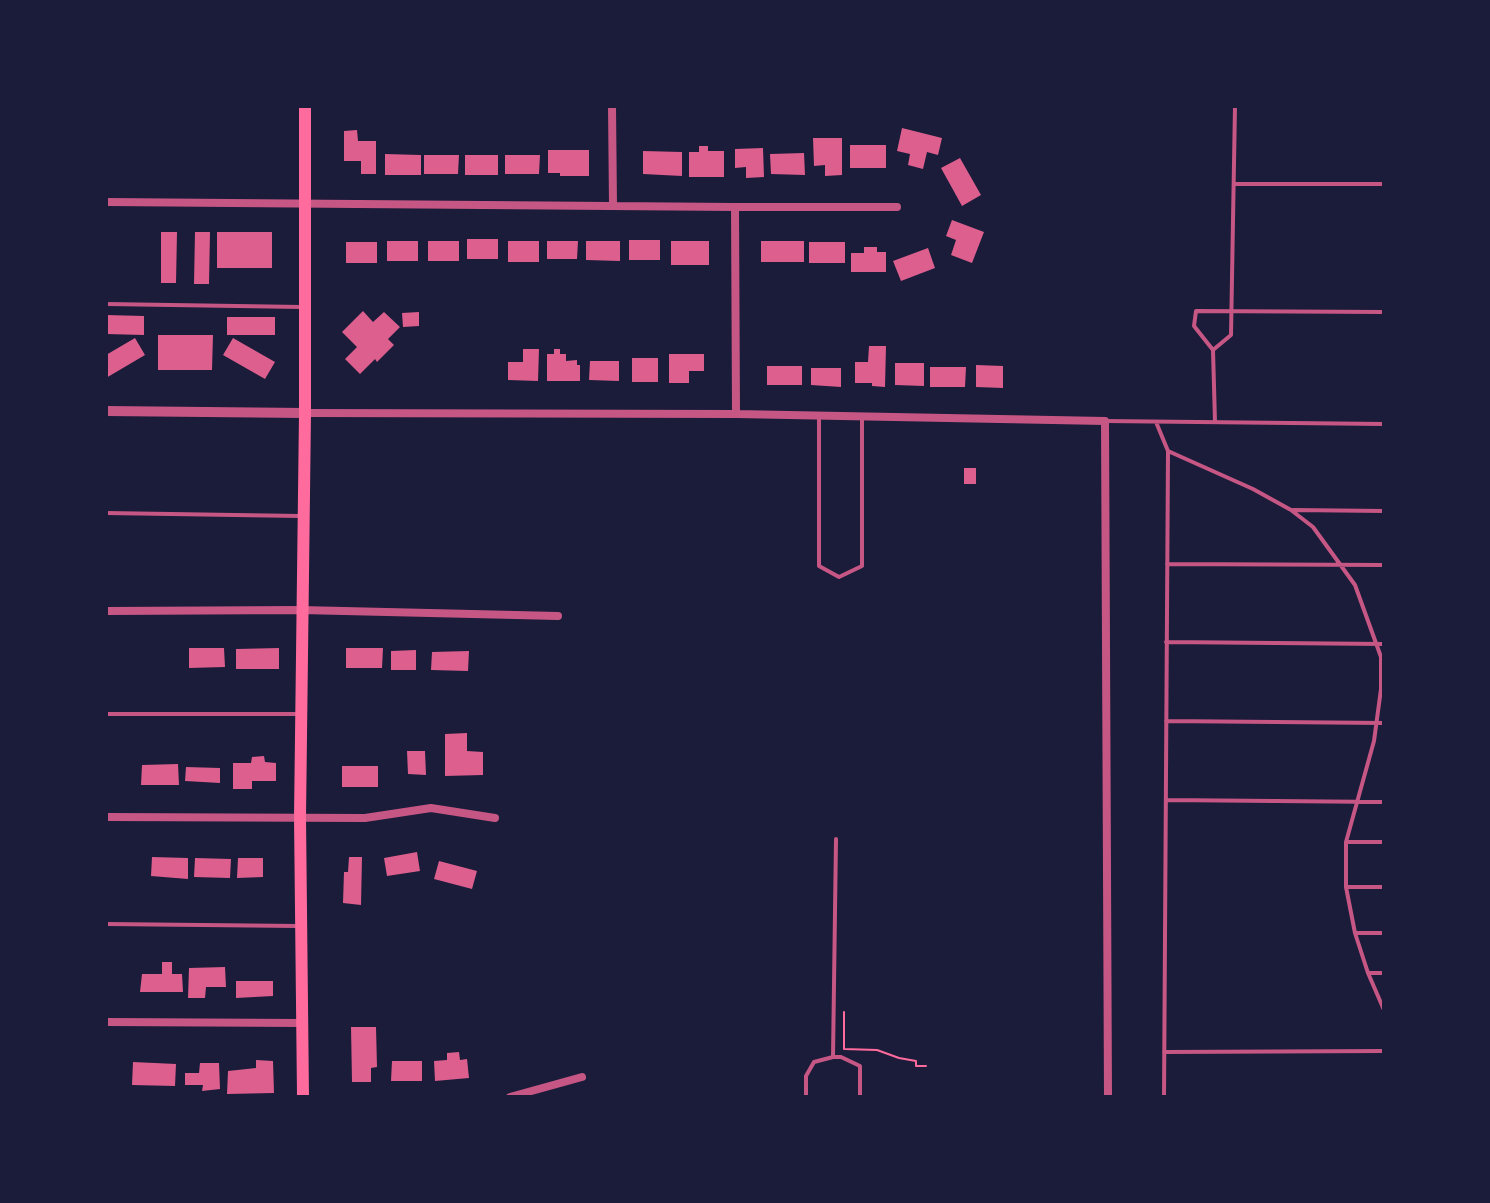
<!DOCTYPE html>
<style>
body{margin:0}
#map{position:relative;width:1490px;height:1203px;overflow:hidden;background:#1b1b3a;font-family:Manrope,sans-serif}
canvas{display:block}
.frame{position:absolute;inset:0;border:108px solid #1b1b3a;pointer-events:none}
</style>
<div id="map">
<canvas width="1490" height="1203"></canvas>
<div class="frame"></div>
</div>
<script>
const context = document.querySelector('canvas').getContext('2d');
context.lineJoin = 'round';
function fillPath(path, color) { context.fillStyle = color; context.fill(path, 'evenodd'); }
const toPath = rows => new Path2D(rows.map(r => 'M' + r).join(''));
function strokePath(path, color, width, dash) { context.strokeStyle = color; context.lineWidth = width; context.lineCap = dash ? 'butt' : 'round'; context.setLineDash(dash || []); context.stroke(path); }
fillPath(toPath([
 [902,128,942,138,938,155,927,152,923,169,908,165,910,154,897,151],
 [357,130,358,141,376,141,376,174,361,174,361,161,344,161,344,131],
 [813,138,842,138,842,175,825,176,825,165,814,166],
 [850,145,886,145,886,168,850,168],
 [699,146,708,146,708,151,724,151,724,177,689,177,689,152,699,152],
 [763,148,764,177,746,178,746,167,735,168,735,149],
 [548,150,589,150,589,176,560,176,560,173,548,173],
 [643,151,682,152,682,176,643,174],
 [804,153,805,175,771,174,770,154],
 [385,154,421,155,421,175,385,175],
 [424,155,459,155,458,174,424,174],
 [465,155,498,155,498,175,465,175],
 [505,155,540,155,539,174,505,174],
 [960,158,981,195,962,206,941,168],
 [952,220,984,232,972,263,951,255,956,240,946,236],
 [161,232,177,232,176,283,161,283],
 [195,232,210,232,209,284,194,284],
 [217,232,272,232,272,268,217,268],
 [467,239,498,239,498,259,467,259],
 [629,240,660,240,660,260,629,260],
 [387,241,418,241,418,261,387,261],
 [428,241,459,241,459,261,428,261],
 [508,241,539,241,539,262,508,262],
 [547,241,578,241,577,259,547,259],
 [586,241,620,241,620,261,586,260],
 [671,241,709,241,709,265,671,265],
 [761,241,804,241,804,262,761,262],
 [346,242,377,242,377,263,346,263],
 [809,242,845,242,845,263,809,263],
 [864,247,877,247,877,252,886,252,886,272,851,272,851,253,864,253],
 [928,248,935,268,901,281,893,261],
 [363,311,373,322,384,312,400,327,388,339,394,345,377,362,375,359,360,374,345,359,357,347,342,332],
 [419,312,419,326,403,327,402,313],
 [106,315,144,316,144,335,106,334],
 [227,317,275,317,275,335,227,335],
 [158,335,213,335,212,370,158,370],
 [135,338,145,355,106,378,106,355],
 [233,338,275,362,265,379,223,355],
 [869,346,886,346,885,387,872,386,872,383,855,383,855,362,868,362],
 [523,349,539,349,538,381,508,380,508,362,523,362],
 [554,349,560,349,560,354,566,354,566,361,577,360,577,365,580,365,580,381,547,381,547,354,554,354],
 [669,354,704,354,704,371,689,371,689,383,669,383],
 [632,358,658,358,658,382,632,382],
 [590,361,619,361,619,381,589,380],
 [895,363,924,363,924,386,895,385],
 [976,365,1003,366,1003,388,976,387],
 [767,366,802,366,802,385,767,385],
 [930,367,966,367,965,387,930,387],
 [811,368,841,368,841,387,811,385],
 [964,468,976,468,976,484,964,484],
 [189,648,224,648,225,667,189,668],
 [279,648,279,669,236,669,236,649],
 [346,648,383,648,382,668,346,668],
 [416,650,416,670,391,670,391,651],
 [469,651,468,671,431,670,432,652],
 [467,733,467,751,483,752,483,775,445,776,445,734],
 [407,751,425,751,426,775,408,774],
 [264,756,265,762,276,763,276,781,252,781,252,789,233,789,233,763,251,763,252,757],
 [178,764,179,785,141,785,142,765],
 [342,766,378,766,378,787,342,787],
 [186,767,220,768,220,783,185,781],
 [417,852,420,871,387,876,384,858],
 [152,857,188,858,188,879,151,876],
 [349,857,362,857,361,905,343,903,344,872,348,872],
 [195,858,231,859,230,878,194,877],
 [238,858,263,858,263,877,237,878],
 [439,861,477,871,472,889,434,879],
 [162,962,172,962,172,974,182,974,183,992,140,992,142,974,162,974],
 [225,967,226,987,206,987,205,998,188,998,189,968],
 [236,981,273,981,273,996,236,998],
 [351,1027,376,1027,377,1067,371,1068,371,1082,352,1082],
 [459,1052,460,1060,467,1059,469,1078,435,1081,434,1061,447,1060,447,1053],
 [256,1060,273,1061,274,1093,227,1094,228,1071,256,1068],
 [392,1061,422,1061,422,1081,391,1081],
 [133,1062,176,1064,175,1086,132,1085],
 [200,1063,219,1063,220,1089,202,1091,203,1085,185,1085,185,1073,199,1073]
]), '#dd5f8e');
strokePath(toPath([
 [844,1012,844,1049,877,1050,899,1058,916,1061,916,1066,926,1066]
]), '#ff6b9d', 2);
strokePath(toPath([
 [1234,184,1384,184],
 [106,304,302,307],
 [1213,350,1194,326,1196,311,1384,312],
 [819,415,819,566,839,577,862,566,862,418],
 [1105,421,1384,424],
 [1156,422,1168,451,1164,1097],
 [1215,422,1213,350,1231,335,1235,106],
 [1168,451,1253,489,1291,510,1313,527,1355,585,1381,657,1381,689,1374,741,1346,842,1346,887,1355,933,1368,973,1384,1010],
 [1293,510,1384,511],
 [106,513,300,516],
 [1167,564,1384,565],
 [1166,642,1384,644],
 [106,714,298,714],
 [1166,721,1384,723],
 [1166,800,1384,802],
 [1346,842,1384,842],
 [1346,887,1384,887],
 [106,924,298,926],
 [1355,933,1384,933],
 [1368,973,1384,973],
 [1164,1052,1384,1051],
 [833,1057,836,839],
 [806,1097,806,1076,814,1062,833,1057,841,1057,860,1066,860,1097]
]), '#c65784', 4);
strokePath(toPath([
 [612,106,613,206],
 [106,202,735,207,897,207],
 [735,207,736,414],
 [305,413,736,414,1105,421,1108,1097],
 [106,611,301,610,558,616],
 [106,817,365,818,431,808,495,818],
 [106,1022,303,1023],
 [510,1097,582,1077]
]), '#c65784', 8);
strokePath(toPath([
 [106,411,305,413]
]), '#c65784', 10);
strokePath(toPath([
 [303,1097,300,817,305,413,305,106]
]), '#ff6b9d', 12);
</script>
